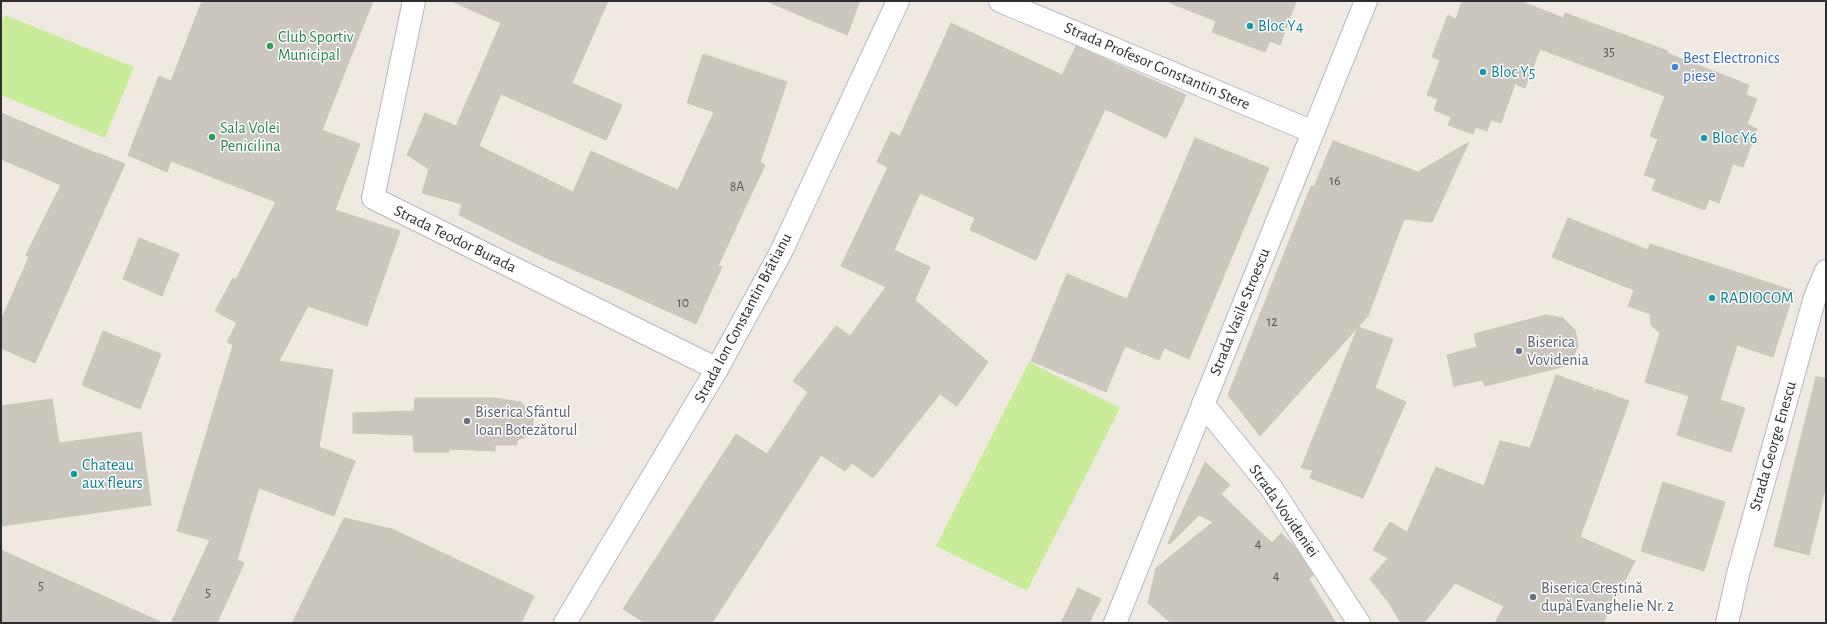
<!DOCTYPE html>
<meta charset="utf-8">
<style>
body{margin:0}
#map{position:relative;width:1827px;height:624px;overflow:hidden;background:#efe9e1;font-family:"Alegreya Sans",sans-serif}
canvas{display:block}
.frame{position:absolute;inset:0;border:2px solid #2e2e2e;pointer-events:none}
</style>
<div id="map">
<canvas width="1827" height="624"></canvas>
<div class="frame"></div>
</div>
<script>
const context = document.querySelector('canvas').getContext('2d');
context.lineJoin = 'round';
function fillPath(path, color) { context.fillStyle = color; context.fill(path, 'evenodd'); }
const toPath = rows => new Path2D(rows.map(r => 'M' + r).join(''));
function strokePath(path, color, width, dash) { context.strokeStyle = color; context.lineWidth = width; context.lineCap = dash ? 'butt' : 'round'; context.setLineDash(dash || []); context.stroke(path); }
function write(font, color, halo, rows, align = 'center') {
  context.font = font + ' "Alegreya Sans",sans-serif'; context.lineWidth = 3; context.setLineDash([]); context.textBaseline = 'middle'; context.strokeStyle = halo; context.fillStyle = color; for (const [text, x, y, turn = 0] of rows) {
    context.save(); context.translate(x, y); context.rotate((+turn || 0) * Math.PI / 180); context.textAlign = isNaN(turn) ? turn : align; if (halo) context.strokeText(text, 0, 0); context.fillText(text, 0, 0); context.restore();
  }
}
fillPath(toPath([
 [5,15,134,67,105,138,1,95,1,23],
 [1029,362,1120,408,1027,591,936,546]
]), '#c9ec9a');
const building = toPath([
 [202,1,373,1,322,130,360,144,335,210,400,231,367,326,308,306,279,361,333,370,319,447,355,461,334,516,259,488,237,560,244,563,217,623,171,623,210,540,177,531,233,345,227,342,237,323,215,311,233,278,236,279,276,202,171,161,167,172,128,155,159,76,171,81,202,1],
 [451,1,608,1,572,83,622,105,606,140,501,94,479,146,573,192,591,151,678,190,714,112,687,103,703,54,787,82,760,162,765,165,718,266,722,267,696,324,621,290,544,257,459,215,462,204,422,193,429,169,407,155,425,113,456,126,501,23,451,1],
 [766,1,860,1,847,35,766,1],
 [1170,1,1296,1,1280,45,1270,41,1265,52,1212,32,1216,21,1170,3,1170,1],
 [1462,1,1520,1,1563,18,1565,13,1668,51,1667,53,1749,85,1746,95,1757,99,1747,124,1757,129,1743,167,1733,164,1719,203,1709,199,1705,210,1652,190,1656,179,1644,175,1658,139,1650,136,1665,96,1540,49,1525,88,1515,84,1501,123,1491,120,1487,131,1476,127,1473,134,1448,125,1451,117,1434,110,1438,99,1427,95,1440,60,1432,57,1448,15,1456,19,1462,1],
 [951,23,1062,75,1076,46,1186,95,1166,138,1105,109,1036,260,970,230,975,218,920,193,894,250,930,267,915,300,988,362,957,406,940,394,873,478,852,463,845,471,821,455,712,623,645,623,623,609,736,434,767,454,808,392,793,381,836,326,850,336,886,287,841,266,888,167,877,162,891,132,900,136,951,23],
 [1,113,98,154,98,153,125,164,35,363,1,348,1,320,29,257,26,255,61,185,1,159,1,113],
 [1195,138,1269,168,1189,359,1164,348,1159,360,1125,346,1106,392,1031,361,1067,274,1127,299,1195,138],
 [1333,141,1418,172,1469,142,1432,222,1404,219,1368,316,1260,436,1228,395,1311,186,1314,187,1333,141],
 [1568,218,1648,250,1650,244,1794,291,1773,357,1737,345,1720,400,1745,408,1731,452,1677,435,1689,396,1645,382,1660,333,1651,325,1650,314,1628,306,1634,290,1552,257,1568,218],
 [139,238,179,254,162,296,123,279,139,238],
 [1546,315,1563,318,1575,330,1578,345,1570,365,1485,386,1482,380,1454,386,1447,355,1477,347,1474,334,1546,315],
 [1358,327,1393,339,1375,388,1406,402,1363,498,1310,478,1313,470,1301,468,1358,327],
 [103,331,161,354,140,409,82,385,103,331],
 [1556,375,1593,388,1594,393,1596,389,1629,401,1580,537,1635,561,1603,623,1495,623,1504,606,1455,583,1424,623,1401,623,1389,603,1370,579,1388,558,1373,550,1390,522,1407,532,1436,467,1484,486,1500,441,1530,448,1556,375],
 [1816,377,1826,378,1826,486,1809,555,1774,546,1816,377],
 [415,398,494,398,521,402,533,416,533,427,526,437,517,440,517,445,495,445,495,451,449,449,449,452,414,452,413,435,353,433,353,413,414,411,415,398],
 [52,399,59,443,141,432,151,505,1,526,1,406,52,399],
 [1205,462,1230,485,1221,494,1272,543,1281,533,1294,546,1313,575,1309,579,1336,623,1171,623,1148,603,1156,568,1213,522,1199,515,1170,544,1168,543,1205,462],
 [1663,482,1725,502,1704,571,1641,551,1663,482],
 [344,518,392,529,534,596,521,623,292,623,344,518],
 [1,550,163,623,1,623,1,550],
 [1078,588,1101,599,1089,623,1061,623,1078,588]
]);
fillPath(building, '#cbc7bf');
strokePath(building, '#cbc5ba', 1);
const street = toPath([
 [414,1,373,198,717,369],
 [1000,1,1313,132],
 [1203,404,1272,489,1359,623],
 [1115,623,1366,1]
]);
const secondary = toPath([
 [565,623,717,369,780,254,898,1],
 [1727,623,1738,574,1815,297,1826,271]
]);
strokePath(street, '#b4b7c1', 24);
strokePath(secondary, '#b4b7c1', 24);
strokePath(street, '#fff', 22);
strokePath(secondary, '#fff', 22);
for (const [x, y, r, color] of [
 [1250,26,4,"#0f9aa8"],
 [270,46,4,"#2e9e5b"],
 [1675,67,4,"#3f7fe0"],
 [1483,72,4,"#0f9aa8"],
 [212,137,4,"#2e9e5b"],
 [1704,138,4,"#0f9aa8"],
 [1712,298,4,"#0f9aa8"],
 [1519,351,4,"#6b7280"],
 [467,421,4,"#6b7280"],
 [74,474,4,"#0f9aa8"],
 [1533,597,4,"#6b7280"]
]) { const dot = new Path2D(); dot.arc(x, y, r, 0, 2 * Math.PI); context.fillStyle = color; context.fill(dot); strokePath(dot, '#fff', 1.5); }
write('14px', '#555452', null, [
 ["35",1609,52],
 ["16",1335,181],
 ["8A",737,187],
 ["10",683,303],
 ["12",1272,322],
 ["4",1258,544],
 ["4",1276,576],
 ["5",41,586],
 ["5",208,593]
]);
write('16px', '#0d838f', '#fff', [
 ["Bloc Y4",1258,26],
 ["Bloc Y5",1491,72],
 ["Bloc Y6",1712,138],
 ["RADIOCOM",1720,298],
 ["Chateau",82,465],
 ["aux fleurs",82,483]
], 'left');
write('16px', '#27864d', '#fff', [
 ["Club Sportiv",278,37],
 ["Municipal",278,55],
 ["Sala Volei",220,128],
 ["Penicilina",220,146]
], 'left');
write('16px', '#366cbe', '#fff', [
 ["Best Electronics",1683,58],
 ["piese",1683,76]
], 'left');
write('16px', '#2e2e2e', '#fff', [
 ["Strada Profesor Constantin Stere",1157,66,23],
 ["Strada Teodor Burada",455,239,26],
 ["Strada Vasile Stroescu",1240,312,-68],
 ["Strada Ion Constantin Brătianu",743,318,-62],
 ["Strada George Enescu",1773,446,-74],
 ["Strada Vovideniei",1284,511,55]
]);
write('16px', '#5b616d', '#fff', [
 ["Biserica",1527,342],
 ["Vovidenia",1527,360],
 ["Biserica Sfântul",475,412],
 ["Ioan Botezătorul",475,430],
 ["Biserica Creștină",1541,588],
 ["după Evanghelie Nr. 2",1541,606]
], 'left');
</script>
